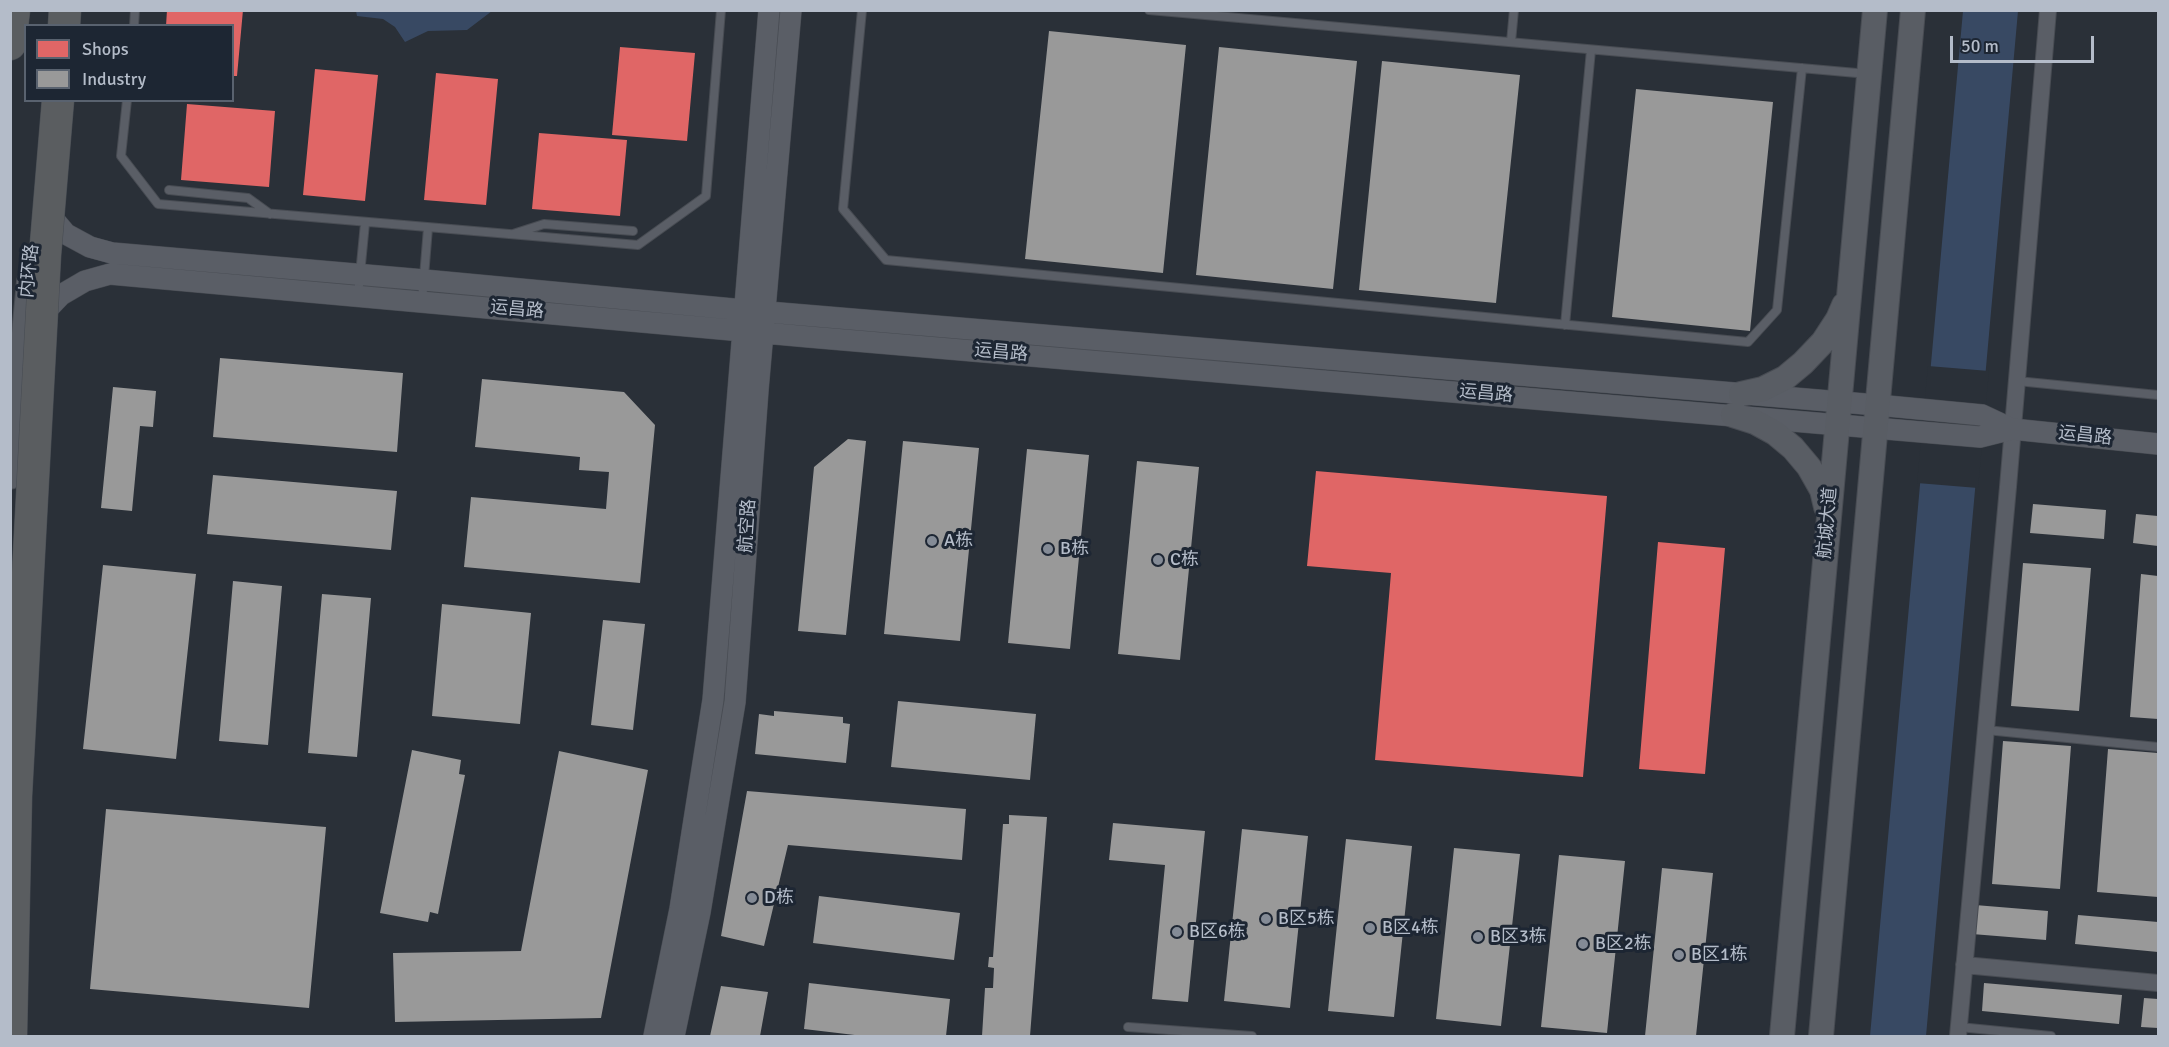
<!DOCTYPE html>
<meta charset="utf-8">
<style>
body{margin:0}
#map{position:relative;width:2169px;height:1047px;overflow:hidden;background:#2a3038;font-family:Signika,sans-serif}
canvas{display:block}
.frame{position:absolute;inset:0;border:12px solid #b4bcc9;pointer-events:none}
.legend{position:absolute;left:24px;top:24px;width:210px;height:78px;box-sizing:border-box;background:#1d2633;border:2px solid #59626f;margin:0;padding:8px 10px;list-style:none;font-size:18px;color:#b4bcc9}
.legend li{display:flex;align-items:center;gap:12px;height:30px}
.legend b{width:30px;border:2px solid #59626f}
.scale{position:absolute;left:1950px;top:36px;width:144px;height:27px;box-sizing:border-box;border:3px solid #b4bcc9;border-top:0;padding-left:8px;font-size:18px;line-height:21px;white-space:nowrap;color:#b4bcc9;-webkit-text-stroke:4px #1d2633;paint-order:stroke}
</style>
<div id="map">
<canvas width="2169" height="1047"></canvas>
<div class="frame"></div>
<ul class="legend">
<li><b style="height:16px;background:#e06666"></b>Shops</li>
<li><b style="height:16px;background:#999"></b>Industry</li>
</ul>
<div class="scale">50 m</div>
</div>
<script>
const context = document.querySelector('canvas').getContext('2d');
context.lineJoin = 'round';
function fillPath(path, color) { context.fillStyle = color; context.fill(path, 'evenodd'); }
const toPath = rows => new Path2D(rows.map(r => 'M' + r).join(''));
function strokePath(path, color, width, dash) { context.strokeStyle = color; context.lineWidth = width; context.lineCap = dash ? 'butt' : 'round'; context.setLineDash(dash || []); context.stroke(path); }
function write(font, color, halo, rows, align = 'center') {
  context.font = font + ' Signika,"Noto Sans SC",sans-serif'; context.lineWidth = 6; context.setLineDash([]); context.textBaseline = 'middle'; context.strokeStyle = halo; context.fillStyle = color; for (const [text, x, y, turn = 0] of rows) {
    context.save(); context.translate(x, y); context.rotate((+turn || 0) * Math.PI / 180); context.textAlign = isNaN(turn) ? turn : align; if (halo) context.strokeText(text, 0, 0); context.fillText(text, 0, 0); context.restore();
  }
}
fillPath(toPath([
 [356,11,356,10,492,11,467,30,428,31,405,42,395,27,383,19,357,16],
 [1963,11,2018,11,1926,1036,1870,1036]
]), '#384963');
fillPath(toPath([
 [1928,366,1989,371,1978,488,1917,483]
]), '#2a3038');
fillPath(toPath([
 [167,10,243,10,237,76,232,76,232,26,166,26],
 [620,47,695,53,687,141,612,135],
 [315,69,378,75,365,201,303,195],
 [436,73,498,79,486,205,424,200],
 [187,104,275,111,269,187,181,180],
 [539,133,627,140,620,216,532,209],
 [1316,471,1607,496,1583,777,1375,760,1391,573,1307,566],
 [1658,542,1725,548,1705,774,1639,769]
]), '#e06666');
fillPath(toPath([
 [1049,31,1186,45,1163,273,1025,259],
 [1219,47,1357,61,1333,289,1196,275],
 [1382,61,1520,75,1496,303,1359,290],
 [1636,89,1773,102,1750,331,1612,317],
 [220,358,403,373,397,452,213,437],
 [482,379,624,392,655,425,640,583,464,567,471,497,606,509,609,472,579,470,580,457,475,447],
 [113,387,156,391,153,427,140,426,132,511,101,508],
 [848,439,866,441,846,635,798,631,814,467],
 [903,441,979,448,960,641,884,634],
 [1027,449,1089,455,1070,649,1008,643],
 [1137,461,1199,467,1180,660,1118,654],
 [213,475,397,491,391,550,207,534],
 [2033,504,2106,510,2104,539,2030,533],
 [2136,514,2158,516,2158,546,2133,543],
 [2023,563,2091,568,2079,711,2011,706],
 [103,565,196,574,176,759,83,749],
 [2141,574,2158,576,2158,719,2130,717],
 [233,581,282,586,268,745,219,741],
 [322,594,371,598,357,757,308,753],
 [442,604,531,613,520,724,432,716],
 [603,620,645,624,633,730,591,725],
 [898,701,1036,714,1030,780,891,767],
 [774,711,843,717,843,723,850,724,846,763,755,754,759,714,774,716],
 [2003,741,2071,746,2060,889,1992,884],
 [2108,749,2158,753,2158,897,2097,892],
 [412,750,461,760,459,774,465,775,438,914,430,912,428,922,380,913],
 [559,751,648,770,601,1018,395,1022,393,953,521,951],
 [747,791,966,809,962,860,788,845,764,946,721,936],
 [106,809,326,827,309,1008,90,989],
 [1009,815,1047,817,1030,1036,982,1036,985,988,993,988,994,968,988,967,989,957,993,957,1003,824,1009,824],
 [1113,823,1205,831,1188,1002,1152,999,1165,865,1109,860],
 [1242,829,1308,836,1290,1008,1224,1001],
 [1346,839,1412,846,1394,1017,1328,1011],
 [1454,848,1520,854,1501,1026,1436,1019],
 [1559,855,1625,861,1607,1033,1541,1027],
 [1662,868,1713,873,1696,1036,1645,1036],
 [819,896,960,913,954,960,813,943],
 [1975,905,2048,911,2046,940,1972,934],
 [2078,915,2158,922,2158,952,2075,944],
 [809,983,950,999,946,1036,863,1036,804,1029],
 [1984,983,2122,995,2119,1024,1982,1011],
 [721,986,768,992,760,1036,710,1036],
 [2144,998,2158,999,2158,1028,2141,1027]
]), '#999');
const service = toPath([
 [862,10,843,209,886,260,1748,342,1777,310,1802,68],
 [1149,10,1868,74],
 [134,26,135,10],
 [1511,42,1514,10],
 [127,100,121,156,158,204,638,245,706,196,721,10],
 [169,190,248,198,270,214],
 [513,234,544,224,633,231],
 [358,295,365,223],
 [422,301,428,228],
 [1565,325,1591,50],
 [2017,381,2158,395],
 [1986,730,2158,747],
 [1128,1027,1252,1036],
 [1959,1027,2051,1036]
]);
const minor = toPath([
 [1964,965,2158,983],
 [1958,1036,2008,487,2048,10]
]);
const tertiary = toPath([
 [47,208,50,215,66,234,90,247,112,253,424,280,744,310,1877,405,1982,415,2012,429,2158,444],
 [40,317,61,295,85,281,110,274,809,337,1980,437,2012,429],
 [654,1036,680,909,713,700,769,10],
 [674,1036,700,912,735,702,758,390,791,10]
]);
const secondary = toPath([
 [1741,394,1763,389,1785,378,1803,363,1823,342,1838,319,1844,305],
 [1733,415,1755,422,1775,433,1793,448,1809,467,1822,490,1826,507],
 [10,477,29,282],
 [1782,1036,1875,10],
 [1821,1036,1913,10]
]);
const motorway = toPath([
 [64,26,65,10],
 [10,44,14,10]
]);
strokePath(service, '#484c53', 10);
strokePath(minor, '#484c53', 18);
strokePath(tertiary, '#484c53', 22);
strokePath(secondary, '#484c53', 26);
strokePath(motorway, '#474c53', 33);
strokePath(service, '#5a5e66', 8);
strokePath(minor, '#5a5e66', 16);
strokePath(tertiary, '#5a5e66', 21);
strokePath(secondary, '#595d64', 24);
strokePath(motorway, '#5a5d60', 32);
const motorwayBridge = toPath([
 [11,1036,16,796,45,255,58,100]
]);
strokePath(motorwayBridge, '#474c53', 33, []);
strokePath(motorwayBridge, '#5a5d60', 32);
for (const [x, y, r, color] of [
 [932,541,6,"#848b96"],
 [1048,549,6,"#848b96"],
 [1158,560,6,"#848b96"],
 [752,898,6,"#848b96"],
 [1266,919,6,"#848b96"],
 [1370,928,6,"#848b96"],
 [1177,932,6,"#848b96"],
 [1478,937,6,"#848b96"],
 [1583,944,6,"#848b96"],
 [1679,955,6,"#848b96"]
]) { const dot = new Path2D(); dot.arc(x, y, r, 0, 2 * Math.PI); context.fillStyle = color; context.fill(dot); strokePath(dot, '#1d2633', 2); }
write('18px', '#b4bcc9', '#1d2633', [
 ["内环路",30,271,-84],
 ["运昌路",517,310,5],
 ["运昌路",1001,353,5],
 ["运昌路",1486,394,5],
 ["运昌路",2085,436,6],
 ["航城大道",1828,523,-85],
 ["航空路",748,526,-86]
]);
write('18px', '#b4bcc9', '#1d2633', [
 ["A栋",944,541],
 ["B栋",1060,549],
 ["C栋",1170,560],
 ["D栋",764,898],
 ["B区5栋",1278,919],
 ["B区4栋",1382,928],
 ["B区6栋",1189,932],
 ["B区3栋",1490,937],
 ["B区2栋",1595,944],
 ["B区1栋",1691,955]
], 'left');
</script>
